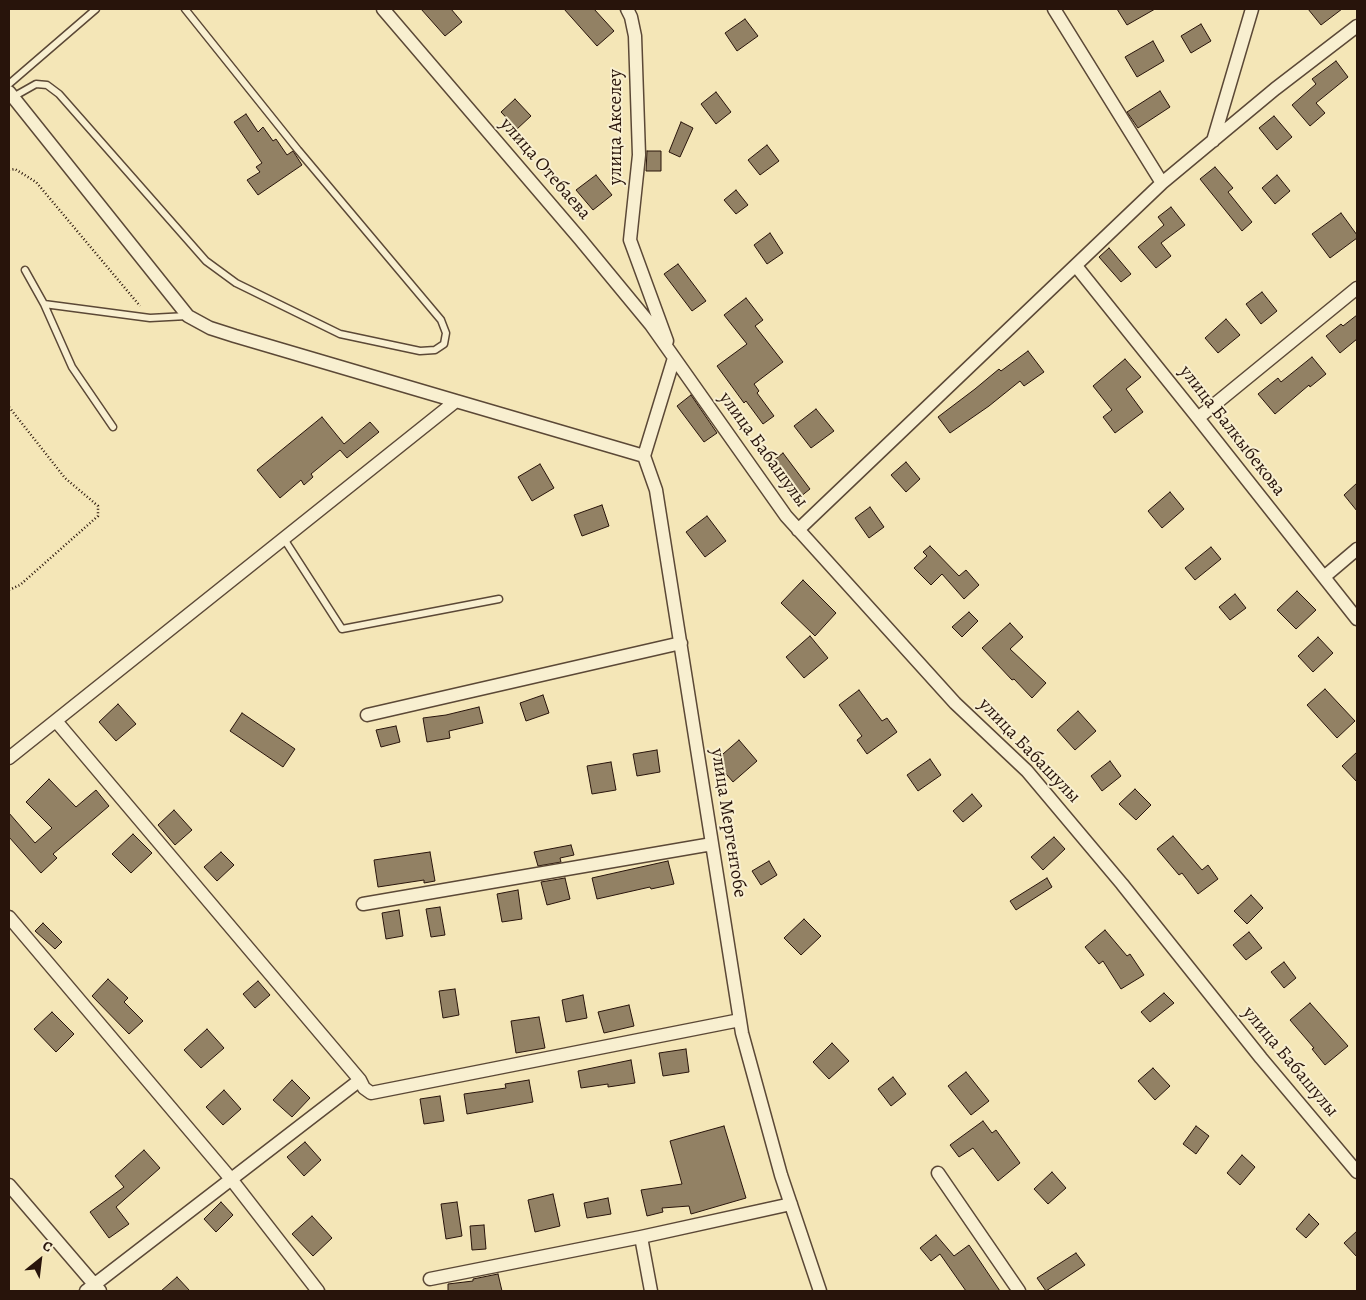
<!DOCTYPE html>
<meta charset="utf-8">
<style>
body{margin:0}
#map{position:relative;width:1366px;height:1300px;overflow:hidden;background:#f4e6b7;font-family:Alegreya,serif}
canvas{display:block}
.frame{position:absolute;inset:0;border:10px solid #28140b;pointer-events:none}
.north{position:absolute;left:15px;top:1235px;width:50px;height:50px;-webkit-text-stroke:4px #f8efd0;paint-order:stroke;rotate:29deg;font-size:14px;font-weight:700;line-height:20px;text-align:center;color:#28140b}
.north::after{content:'';display:block;margin:auto;width:18px;height:22px;background:#28140b;clip-path:polygon(50% 0,100% 100%,50% 72%,0 100%)}
</style>
<div id="map">
<canvas width="1366" height="1300"></canvas>
<div class="frame"></div>
<div class="north">С</div>
</div>
<script>
const context = document.querySelector('canvas').getContext('2d');
context.lineJoin = 'round';
function fillPath(path, color) { context.fillStyle = color; context.fill(path, 'evenodd'); }
const toPath = rows => new Path2D(rows.map(r => 'M' + r).join(''));
function strokePath(path, color, width, dash) { context.strokeStyle = color; context.lineWidth = width; context.lineCap = dash ? 'butt' : 'round'; context.setLineDash(dash || []); context.stroke(path); }
function write(font, color, halo, rows, align = 'center') {
  context.font = font + ' Alegreya,serif'; context.lineWidth = 4; context.setLineDash([]); context.textBaseline = 'middle'; context.strokeStyle = halo; context.fillStyle = color; for (const [text, x, y, turn = 0] of rows) {
    context.save(); context.translate(x, y); context.rotate((+turn || 0) * Math.PI / 180); context.textAlign = isNaN(turn) ? turn : align; if (halo) context.strokeText(text, 0, 0); context.fillText(text, 0, 0); context.restore();
  }
}
const building = toPath([
 [421,9,451,9,462,22,445,36,421,9],
 [564,9,594,9,614,31,597,46,564,9],
 [1117,9,1155,9,1127,25,1117,9],
 [1308,9,1342,9,1321,25,1308,9],
 [745,19,758,36,737,51,725,33,745,19],
 [1201,24,1211,41,1191,53,1181,36,1201,24],
 [1153,41,1164,61,1137,77,1125,57,1153,41],
 [1336,61,1348,77,1316,103,1325,113,1310,126,1292,105,1316,84,1312,79,1336,61],
 [1160,91,1170,107,1138,128,1127,112,1160,91],
 [716,92,731,112,716,124,701,104,716,92],
 [515,99,531,116,517,129,501,112,515,99],
 [246,114,258,132,263,127,273,141,276,139,287,155,293,151,302,165,258,195,247,180,260,172,256,167,262,163,234,122,246,114],
 [1274,116,1292,137,1277,150,1259,128,1274,116],
 [681,122,693,128,680,157,669,152,681,122],
 [767,145,779,161,760,175,748,160,767,145],
 [647,151,661,151,661,171,646,171,647,151],
 [1215,167,1233,188,1228,192,1252,222,1242,231,1200,179,1215,167],
 [596,175,612,195,593,210,576,190,596,175],
 [1277,175,1290,191,1275,204,1262,188,1277,175],
 [736,190,748,205,736,214,724,200,736,190],
 [1171,207,1185,225,1161,243,1171,256,1156,268,1138,247,1164,225,1158,217,1171,207],
 [1341,213,1357,235,1357,238,1330,258,1312,234,1341,213],
 [770,233,783,253,767,264,754,245,770,233],
 [1109,248,1131,274,1121,282,1099,257,1109,248],
 [678,264,706,301,692,311,664,274,678,264],
 [1262,292,1277,311,1261,324,1246,304,1262,292],
 [746,298,763,320,755,326,783,362,754,384,759,391,757,393,774,416,763,424,746,401,744,403,717,366,747,344,724,315,746,298],
 [1357,315,1357,339,1340,353,1326,336,1341,324,1343,326,1357,315],
 [1226,319,1240,335,1218,353,1205,338,1226,319],
 [1028,351,1044,372,1024,386,1020,381,989,406,950,433,938,417,975,389,999,369,1001,371,1028,351],
 [1312,357,1326,374,1310,387,1309,385,1275,414,1258,394,1278,378,1281,382,1312,357],
 [1125,359,1141,377,1126,389,1143,412,1115,433,1103,417,1112,410,1093,386,1125,359],
 [691,395,717,433,704,442,677,406,691,395],
 [816,409,834,431,811,448,794,426,816,409],
 [322,417,344,444,370,422,379,432,347,458,340,450,311,474,313,477,304,485,301,480,280,498,257,470,322,417],
 [783,453,810,489,795,501,768,465,783,453],
 [906,462,920,479,906,492,891,475,906,462],
 [540,464,554,488,532,501,518,477,540,464],
 [1357,483,1357,511,1344,495,1357,483],
 [1170,492,1184,509,1162,528,1148,511,1170,492],
 [602,505,609,526,582,536,574,515,602,505],
 [870,507,884,527,869,538,855,518,870,507],
 [707,516,726,541,705,557,686,532,707,516],
 [930,546,959,576,966,570,979,585,964,599,942,574,931,585,914,568,927,556,923,552,930,546],
 [1211,547,1221,559,1195,580,1185,568,1211,547],
 [803,580,836,613,815,636,781,603,803,580],
 [1297,591,1316,610,1296,629,1277,610,1297,591],
 [1235,594,1246,608,1230,620,1219,607,1235,594],
 [969,612,978,621,962,637,952,627,969,612],
 [1010,623,1023,637,1010,649,1046,683,1032,698,1014,679,1012,680,982,648,1010,623],
 [810,636,828,658,804,678,786,657,810,636],
 [1318,637,1333,653,1313,672,1298,656,1318,637],
 [1325,689,1355,721,1337,738,1307,705,1325,689],
 [859,690,882,721,887,718,897,732,867,754,857,740,862,736,839,705,859,690],
 [543,695,549,713,526,721,520,703,543,695],
 [118,704,136,724,116,741,99,722,118,704],
 [479,707,483,723,449,731,450,738,427,742,423,718,446,715,479,707],
 [1078,711,1096,731,1075,750,1057,730,1078,711],
 [242,713,295,749,283,767,230,731,242,713],
 [396,726,400,742,381,747,376,730,396,726],
 [739,740,757,761,733,782,715,761,739,740],
 [657,750,660,772,637,776,633,754,657,750],
 [1357,752,1357,782,1342,766,1357,752],
 [930,759,941,775,918,791,907,775,930,759],
 [1110,761,1121,776,1102,791,1091,776,1110,761],
 [611,762,616,790,592,794,587,766,611,762],
 [49,779,76,807,96,790,109,806,53,854,57,858,41,873,9,837,9,813,35,843,52,828,26,802,49,779],
 [1135,789,1151,805,1136,820,1119,804,1135,789],
 [972,794,982,806,963,822,953,811,972,794],
 [174,810,192,830,175,845,158,825,174,810],
 [133,834,152,853,131,873,112,854,133,834],
 [1173,836,1202,870,1208,865,1218,879,1198,894,1182,873,1179,875,1157,849,1173,836],
 [1054,837,1065,849,1043,870,1031,857,1054,837],
 [571,845,574,855,560,858,561,862,538,866,534,852,571,845],
 [221,852,234,865,217,881,204,867,221,852],
 [430,852,435,881,424,883,424,880,378,887,374,860,430,852],
 [668,861,674,884,651,889,650,887,597,899,592,878,668,861],
 [769,861,777,875,761,885,752,871,769,861],
 [565,878,570,899,547,905,541,882,565,878],
 [1047,878,1052,887,1016,910,1010,901,1047,878],
 [518,890,522,919,502,922,497,894,518,890],
 [1251,895,1263,908,1247,924,1234,911,1251,895],
 [440,907,445,935,431,937,426,909,440,907],
 [399,910,403,936,386,939,382,913,399,910],
 [804,919,821,936,801,955,784,938,804,919],
 [43,923,62,942,55,949,35,931,43,923],
 [1105,930,1127,956,1130,954,1144,975,1121,989,1103,961,1099,964,1085,947,1105,930],
 [1249,932,1262,948,1246,960,1233,945,1249,932],
 [1284,962,1296,978,1284,988,1271,972,1284,962],
 [108,979,128,998,124,1002,143,1021,129,1034,92,996,108,979],
 [258,981,270,995,255,1008,243,994,258,981],
 [455,989,459,1015,443,1018,439,991,455,989],
 [1164,993,1174,1003,1150,1022,1141,1012,1164,993],
 [583,995,587,1018,566,1022,562,1000,583,995],
 [1310,1003,1348,1046,1325,1065,1312,1049,1314,1048,1290,1020,1310,1003],
 [629,1005,634,1026,604,1033,598,1012,629,1005],
 [52,1012,74,1034,56,1052,34,1029,52,1012],
 [539,1017,545,1048,516,1053,511,1021,539,1017],
 [207,1029,224,1048,201,1068,184,1050,207,1029],
 [832,1043,849,1061,829,1079,813,1062,832,1043],
 [686,1049,689,1072,663,1076,659,1053,686,1049],
 [631,1060,635,1083,608,1087,608,1084,581,1088,578,1071,631,1060],
 [1153,1068,1170,1086,1155,1100,1138,1081,1153,1068],
 [966,1072,989,1101,971,1115,948,1086,966,1072],
 [893,1077,906,1094,891,1106,878,1089,893,1077],
 [292,1080,310,1098,292,1117,273,1100,292,1080],
 [529,1080,533,1102,467,1114,464,1094,506,1088,505,1084,529,1080],
 [224,1090,241,1109,223,1125,206,1107,224,1090],
 [440,1096,444,1121,424,1124,420,1099,440,1096],
 [983,1121,992,1133,996,1130,1020,1163,998,1181,973,1148,959,1157,950,1145,983,1121],
 [724,1126,746,1198,691,1214,689,1206,662,1208,663,1212,647,1216,641,1190,682,1184,670,1141,724,1126],
 [1196,1126,1209,1136,1196,1154,1183,1144,1196,1126],
 [305,1142,321,1160,304,1176,287,1157,305,1142],
 [144,1150,160,1168,116,1207,129,1224,109,1238,90,1212,124,1187,115,1176,144,1150],
 [1242,1155,1255,1167,1240,1185,1227,1173,1242,1155],
 [1052,1172,1066,1188,1048,1204,1034,1189,1052,1172],
 [553,1194,560,1226,535,1232,528,1200,553,1194],
 [608,1198,611,1214,587,1218,584,1203,608,1198],
 [221,1202,233,1215,216,1232,204,1219,221,1202],
 [457,1202,462,1236,446,1239,441,1204,457,1202],
 [1309,1214,1319,1224,1306,1238,1296,1229,1309,1214],
 [312,1216,332,1238,313,1256,292,1234,312,1216],
 [484,1225,486,1249,472,1250,470,1226,484,1225],
 [1357,1231,1357,1257,1344,1243,1357,1231],
 [936,1235,954,1256,969,1245,1000,1291,966,1291,940,1254,931,1261,920,1248,936,1235],
 [1076,1253,1085,1265,1046,1291,1037,1278,1076,1253],
 [498,1274,502,1291,448,1291,448,1284,473,1281,473,1279,498,1274],
 [177,1277,190,1291,161,1291,177,1277]
]);
fillPath(building, '#928164');
strokePath(building, '#28140b', 1);
const lane = toPath([
 [9,84,96,9],
 [13,97,36,84,47,85,59,94,206,261,236,283,340,334,420,351,435,350,444,344,446,333,441,320,298,150,185,9],
 [25,270,44,304,72,367,113,427],
 [44,304,150,318,187,316],
 [284,539,342,629,499,599]
]);
const street = toPath([
 [383,9,580,239,651,325,786,516,955,703,1027,771,1122,884,1261,1058,1357,1172],
 [627,9,631,17,635,36,639,155,630,240,667,341],
 [1054,9,1162,183],
 [9,92,188,316,210,328,235,336,456,401],
 [1213,141,1252,9],
 [1076,266,1198,418,1357,619],
 [674,358,644,456,656,490,742,1033,781,1175,820,1291],
 [1198,418,1357,288],
 [798,530,1162,183,1275,89,1357,26],
 [1324,577,1357,549],
 [367,715,681,643],
 [56,721,360,1080,364,1088,371,1093,740,1020],
 [9,758,456,401,644,456],
 [363,904,712,844],
 [9,917,231,1179,318,1291],
 [938,1173,1019,1291],
 [9,1185,100,1291],
 [641,1237,651,1291],
 [430,1279,641,1237,791,1204],
 [86,1291,360,1080]
]);
strokePath(lane, '#5b4836', 9);
strokePath(street, '#5b4836', 15);
strokePath(toPath([
 [9,170,15,169,36,182,140,306],
 [9,407,65,478,98,506,98,516,20,585,9,590]
]), '#28140b', 2.5, [1, 2.5]);
strokePath(lane, '#f8efd0', 6);
strokePath(street, '#f8efd0', 12);
write('19px', '#28140b', '#f8efd0', [
 ["улица Акселеу",616,127,-90],
 ["улица Отебаева",545,169,49],
 ["улица Балкыбекова",1232,431,52],
 ["улица Бабашулы",763,450,54],
 ["улица Бабашулы",1029,751,46],
 ["улица Мергентобе",728,823,81],
 ["улица Бабашулы",1290,1062,50]
]);
</script>
